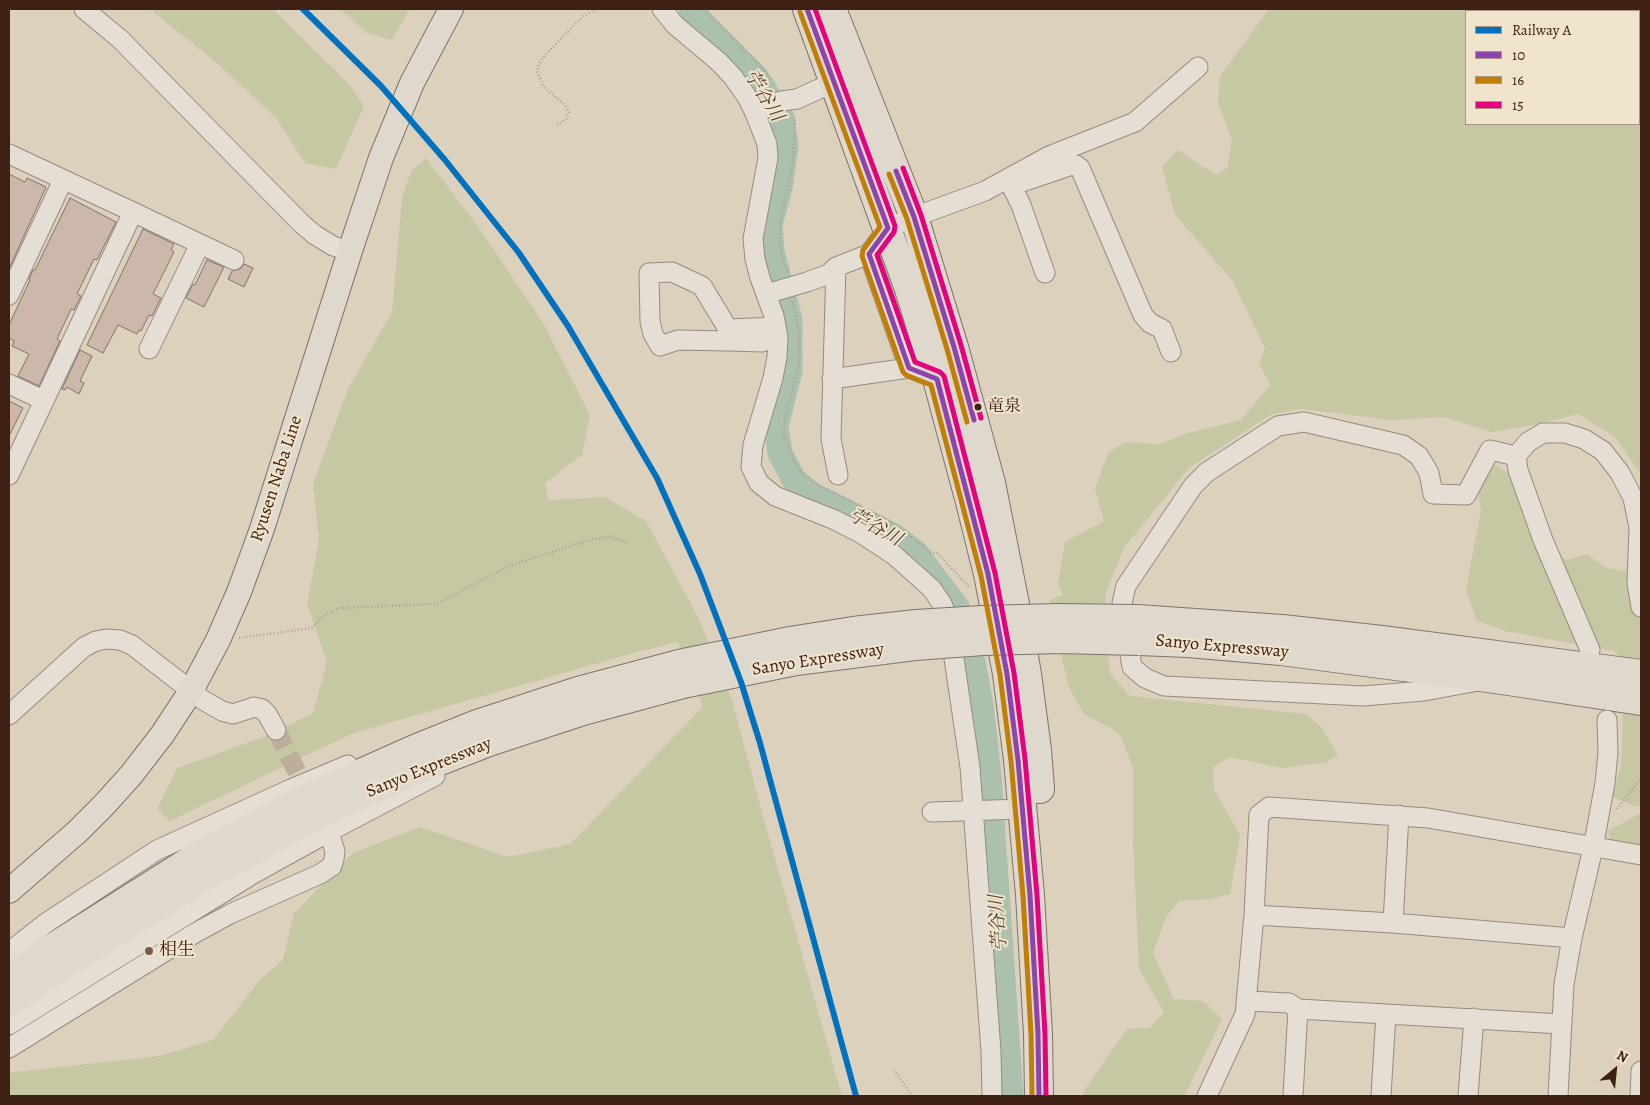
<!DOCTYPE html>
<meta charset="utf-8">
<style>
body{margin:0}
#map{position:relative;width:1650px;height:1105px;overflow:hidden;background:#dcd1bd;font-family:Alegreya,serif}
canvas{display:block}
.frame{position:absolute;inset:0;border:10px solid #3f2014;pointer-events:none}
.legend{position:absolute;left:1465px;top:10px;width:175px;height:115px;box-sizing:border-box;background:#f1e4cc;border:1px solid #aa9682;margin:0;padding:6px 9px;list-style:none;font-size:15px;color:#3f2014}
.legend li{display:flex;align-items:center;gap:10px;height:25px}
.legend b{width:25px;border:1px solid #aa9682}
.north{position:absolute;left:1590px;top:1045px;width:50px;height:50px;-webkit-text-stroke:4px #f1e4cc;paint-order:stroke;rotate:28deg;font-size:14px;font-weight:700;line-height:20px;text-align:center;color:#3f2014}
.north::after{content:'';display:block;margin:auto;width:18px;height:22px;background:#3f2014;clip-path:polygon(50% 0,100% 100%,50% 72%,0 100%)}
</style>
<div id="map">
<canvas width="1650" height="1105"></canvas>
<div class="frame"></div>
<ul class="legend">
<li><b style="height:6px;background:#0071be"></b>Railway A</li>
<li><b style="height:6px;background:#8e44ad"></b>10</li>
<li><b style="height:6px;background:#c07e06"></b>16</li>
<li><b style="height:6px;background:#e5007d"></b>15</li>
</ul>
<div class="north">N</div>
</div>
<script>
const context = document.querySelector('canvas').getContext('2d');
context.lineJoin = 'round';
function fillPath(path, color) { context.fillStyle = color; context.fill(path, 'evenodd'); }
const toPath = rows => new Path2D(rows.map(r => 'M' + r).join(''));
function strokePath(path, color, width, dash) { context.strokeStyle = color; context.lineWidth = width; context.lineCap = dash ? 'butt' : 'round'; context.setLineDash(dash || []); context.stroke(path); }
function write(font, color, halo, rows, align = 'center') {
  context.font = font + ' Alegreya,"Noto Serif JP",serif'; context.lineWidth = 4; context.setLineDash([]); context.textBaseline = 'middle'; context.strokeStyle = halo; context.fillStyle = color; for (const [text, x, y, turn = 0] of rows) {
    context.save(); context.translate(x, y); context.rotate((+turn || 0) * Math.PI / 180); context.textAlign = isNaN(turn) ? turn : align; if (halo) context.strokeText(text, 0, 0); context.fillText(text, 0, 0); context.restore();
  }
}
fillPath(toPath([
 [150,9,273,9,348,83,364,106,336,169,305,163,276,118,216,62],
 [340,9,410,9,391,40,367,33],
 [1269,9,1641,9,1641,474,1615,437,1578,414,1533,425,1492,432,1444,417,1391,420,1302,409,1272,414,1189,468,1124,548,1106,592,1109,672,1130,696,1306,714,1321,727,1338,755,1327,762,1282,768,1230,757,1213,767,1214,790,1240,835,1230,894,1211,899,1179,901,1166,917,1153,953,1174,999,1203,1001,1222,1019,1185,1095,1183,1096,1083,1096,1083,1092,1127,1029,1150,1028,1164,1012,1139,969,1133,842,1133,768,1121,737,1112,729,1084,714,1068,686,1050,600,1063,595,1058,583,1065,542,1104,521,1095,489,1108,453,1125,442,1159,444,1188,433,1241,420,1270,385,1259,363,1265,348,1232,280,1175,215,1162,167,1178,150,1216,175,1227,168,1232,140,1218,103,1220,76],
 [1466,11,1639,11,1639,124,1466,124],
 [426,158,482,232,543,323,590,415,582,455,545,483,548,500,605,497,646,521,698,617,732,700,763,816,842,1096,9,1096,9,1073,15,1072,160,1056,213,1040,260,980,283,960,294,913,353,853,420,827,508,857,570,844,703,707,678,642,633,653,351,734,170,821,157,809,177,768,266,736,313,713,327,662,307,604,319,540,313,484,348,389,392,312,402,198,411,171],
 [1493,464,1511,475,1542,549,1566,560,1587,554,1606,568,1625,571,1641,562,1641,805,1637,807,1612,797,1621,765,1625,660,1614,651,1505,631,1476,620,1466,589,1481,510,1478,491],
 [1641,813,1641,848,1612,843,1608,831]
]), '#c6c7a3');
strokePath(toPath([
 [691,9,700,20,756,77,782,118,786,145,780,188,770,224,772,251,790,320,790,371,776,426,780,453,794,480,811,494,894,536,916,553,957,607,967,631,981,704,989,776,1011,1096]
]), '#acc0ae', 25);
const building = toPath([
 [9,174,25,182,27,178,46,187,9,269,9,174],
 [70,198,116,222,97,260,94,259,77,294,81,296,74,310,71,309,57,339,60,341,39,386,18,376,29,354,12,346,14,341,9,338,9,325,30,280,29,279,33,270,35,270,70,198],
 [143,229,174,244,171,250,174,252,153,294,161,298,152,316,149,315,141,331,139,330,137,334,118,325,103,353,87,345,143,229],
 [207,260,224,267,204,307,186,298,193,284,195,285,207,260],
 [244,264,253,268,244,287,228,279,232,271,240,269,244,264],
 [80,350,92,356,80,381,84,383,79,394,67,387,65,390,62,389,80,350],
 [9,401,23,408,9,436,9,401]
]);
fillPath(building, '#cbb8ab');
strokePath(building, '#7e7368', 1);
strokePath(toPath([
 [276,730,310,798]
]), '#bdae9b', 19, [19, 9]);
const minor = toPath([
 [84,9,120,39,302,224,315,235,333,246,350,251],
 [662,9,675,25,719,62,733,77,747,97,755,113,767,144,768,158,753,239,755,259,760,278,774,316,778,337,777,357,773,378,753,445,751,467,759,483,775,496,835,520,862,534,894,555,932,589,942,604,948,618,970,767,991,1051,992,1096],
 [755,113,781,101,797,99,834,82],
 [9,154,133,212,9,475],
 [1010,183,1021,205,1045,273],
 [1016,184,1072,165,1076,165,1080,168,1143,315,1150,323,1162,329,1171,352],
 [133,212,234,260],
 [766,294,807,282,829,274,836,267],
 [9,295,63,180],
 [728,329,727,341,678,340,660,346,653,334,650,321,649,273,672,272,702,286,728,329,776,327],
 [729,341,762,342],
 [149,349,200,244],
 [832,379,909,368],
 [937,379,909,368,869,254,888,228,914,217,985,191,1049,156,1135,122,1198,67],
 [9,384,43,400],
 [838,475,831,439,836,267,869,254],
 [1590,650,1543,540,1518,470,1516,456,1528,442,1543,433,1565,433,1584,439,1603,451,1620,473,1633,498,1639,527,1637,583,1641,607],
 [1473,682,1424,691,1363,696,1164,686,1145,678,1132,667,1122,603,1126,586,1193,486,1207,472,1278,426,1304,422,1403,445,1419,456,1429,473,1433,494,1466,495,1490,450,1516,456],
 [9,715,84,647,96,641,106,639,120,640,132,645,203,700,222,711,233,714,254,707,262,709,267,714,276,730],
 [932,812,1023,809],
 [1254,915,1393,923,1572,938],
 [1393,923,1399,815],
 [9,952,46,923,157,850,291,789,348,765],
 [1248,1001,1289,1003,1298,1009,1562,1024],
 [9,1025,253,874,336,828,435,776],
 [9,1048,195,933,230,914,320,874,332,866,334,859,335,851,331,839],
 [1207,1096,1245,1014,1254,915,1259,815,1269,807,1428,818,1641,855],
 [1293,1096,1298,1009],
 [1381,1096,1386,1014],
 [1468,1096,1474,1018],
 [1558,1096,1564,984,1572,938,1593,848,1605,783,1608,753,1607,720],
 [1640,1096,1641,1071]
]);
const major = toPath([
 [9,891,77,832,104,805,131,775,162,735,191,691,218,640,239,592,262,529,350,251,381,158,412,83,451,9]
]);
const highway = toPath([
 [807,9,909,289,937,379,969,498,988,574,1007,674,1018,760,1030,895,1038,1034,1039,1096],
 [832,9,914,217,954,347,991,483,1015,604,1027,674,1037,750,1040,789],
 [1137,619,1282,629,1382,640,1641,674],
 [1139,641,1188,643,1281,651,1495,679,1641,701],
 [9,978,55,946,194,858,292,805,345,780,417,748,477,724,578,691,679,664],
 [9,1003,67,963,205,877,302,824,354,799,422,768,489,742,583,711,683,684]
]);
strokePath(minor, '#958b7e', 21);
strokePath(major, '#7e7368', 26);
strokePath(highway, '#7e7368', 30);
strokePath(toPath([
 [703,9,763,68,776,85],
 [557,125,566,119,569,112,565,105,544,87,537,71,540,62,546,54,583,16,597,9],
 [788,272,782,257,780,240,780,224,793,160,795,119,794,116],
 [793,302,799,333,799,364,785,419,784,436,795,464,805,476,819,486,857,504,891,522,932,553,937,553,970,588],
 [239,638,312,628,324,615,339,608,436,604,511,565,593,539,610,537,627,543],
 [1617,809,1641,778],
 [894,1070,912,1096]
]), '#a69f96', 2.5, [1, 2.5]);
strokePath(minor, '#e4ded4', 19);
strokePath(major, '#dfd9cd', 24);
strokePath(highway, '#dfd9cd', 28);
const highwayBridge = toPath([
 [679,664,790,641,853,631,916,624,982,620,1058,618,1137,619],
 [683,684,796,661,915,646,983,641,1061,639,1139,641]
]);
strokePath(highwayBridge, '#7e7368', 30, []);
strokePath(highwayBridge, '#dfd9cd', 28);
strokePath(toPath([
 [807,9,888,228,869,254,909,368,937,379,988,574,1007,674,1018,760,1030,895,1038,1034,1039,1096],
 [896,171,914,217,954,347,974,420]
]), '#8e44ad', 5);
strokePath(toPath([
 [800,12,880,227,863,250,862,256,903,372,906,375,931,385,981,576,1000,675,1011,761,1023,896,1031,1034,1032,1096],
 [889,174,907,219,947,349,967,422]
]), '#c07e06', 5);
strokePath(toPath([
 [815,9,895,226,894,232,877,255,915,362,940,372,944,376,995,573,1014,673,1025,759,1037,895,1045,1034,1046,1096],
 [903,168,921,215,961,345,981,418]
]), '#e5007d', 5);
strokePath(toPath([
 [303,9,381,86,445,160,519,253,568,326,657,478,700,574,741,682,760,743,856,1096]
]), '#0071be', 6);
for (const [x, y, r, color] of [
 [978,407,4.5,"#3f2014"],
 [149,951,5,"#765e4f"]
]) { const dot = new Path2D(); dot.arc(x, y, r, 0, 2 * Math.PI); context.fillStyle = color; context.fill(dot); strokePath(dot, '#f1e4cc', 2); }
write('17px', '#3f2014', '#f1e4cc', [
 ["竜泉",987,407]
], 'left');
write('18px', '#3f2014', '#f1e4cc', [
 ["Ryusen Naba Line",277,479,-72],
 ["Sanyo Expressway",1222,647,5],
 ["Sanyo Expressway",818,660,-9],
 ["Sanyo Expressway",429,768,-22]
]);
write('18px', '#3f2014', '#f1e4cc', [
 ["相生",159,951]
], 'left');
write('italic 19px', '#554639', '#f1e4cc', [
 ["苧谷川",763,96,58],
 ["苧谷川",875,528,29],
 ["苧谷川",999,923,-94]
]);
</script>
